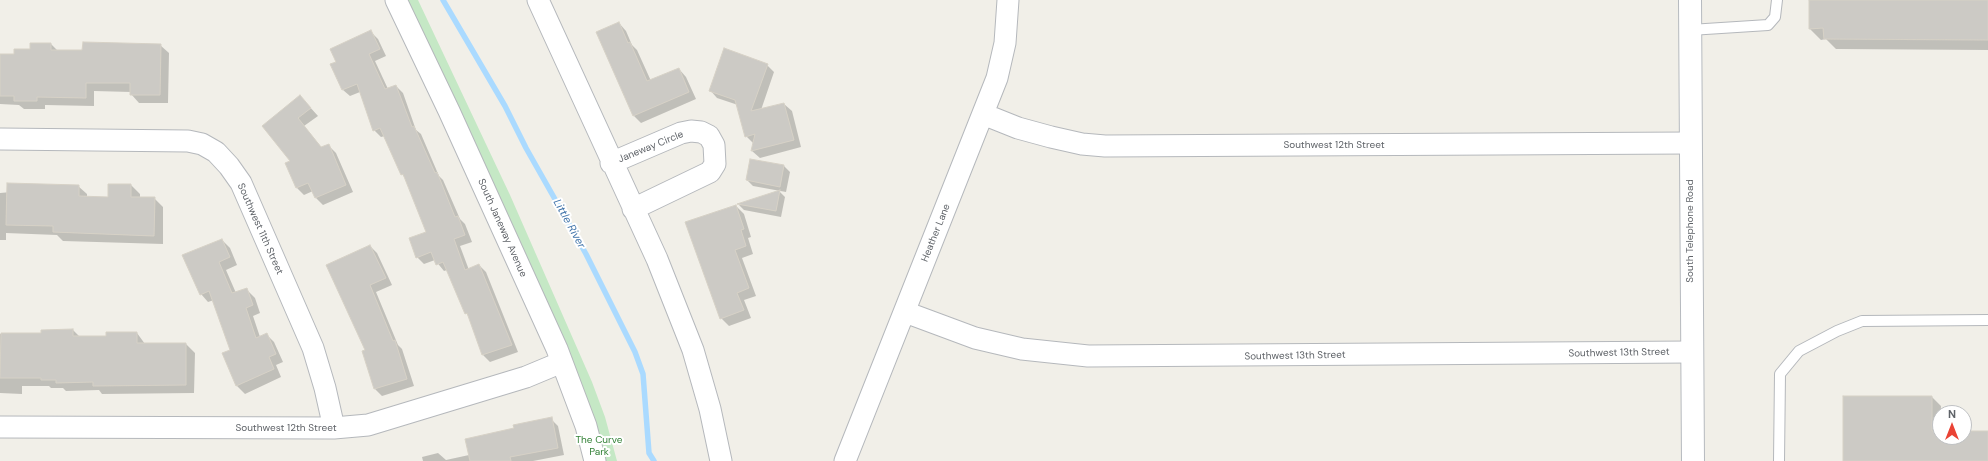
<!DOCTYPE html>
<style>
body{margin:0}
#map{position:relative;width:1988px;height:461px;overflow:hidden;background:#f1efe8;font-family:"DM Sans",sans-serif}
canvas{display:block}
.north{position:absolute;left:1932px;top:405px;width:40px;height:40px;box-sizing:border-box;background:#fff;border:1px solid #bfc1c3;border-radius:50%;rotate:0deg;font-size:11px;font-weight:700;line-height:16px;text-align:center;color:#5f6368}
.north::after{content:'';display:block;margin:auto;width:14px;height:18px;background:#ea4335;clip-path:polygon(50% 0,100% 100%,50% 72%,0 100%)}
</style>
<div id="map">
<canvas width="1988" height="461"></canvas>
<div class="north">N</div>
</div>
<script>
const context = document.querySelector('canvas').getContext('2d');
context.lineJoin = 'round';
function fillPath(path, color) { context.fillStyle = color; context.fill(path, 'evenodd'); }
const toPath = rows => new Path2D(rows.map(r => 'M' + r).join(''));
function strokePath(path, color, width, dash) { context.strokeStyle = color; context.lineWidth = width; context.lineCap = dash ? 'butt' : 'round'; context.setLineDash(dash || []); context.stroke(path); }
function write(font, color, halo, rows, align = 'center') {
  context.font = font + ' "DM Sans",sans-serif'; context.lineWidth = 4; context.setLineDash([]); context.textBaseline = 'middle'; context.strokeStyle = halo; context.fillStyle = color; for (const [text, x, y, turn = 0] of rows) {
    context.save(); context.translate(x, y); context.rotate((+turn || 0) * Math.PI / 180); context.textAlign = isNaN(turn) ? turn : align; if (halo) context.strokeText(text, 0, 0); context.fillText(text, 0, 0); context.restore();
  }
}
fillPath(toPath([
 [392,0,418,0,510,195,592,382,605,417,617,461,587,461,576,400]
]), '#c5e8c5');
fillPath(toPath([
 [1810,0,1988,0,1988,50,1836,49,1826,39,1821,40,1810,29],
 [619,23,626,31,632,45,637,50,651,81,679,69,686,77,696,99,641,123,633,115],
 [371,32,378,39,386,56,375,61,388,89,396,86,403,93,416,130,421,134,439,176,443,180,460,219,465,224,472,242,460,246,469,270,479,265,486,272,518,352,490,362,483,355,470,318,466,313,447,270,444,271,435,260,424,264,417,257,428,232,405,178,402,174,385,136,381,137,374,130,360,92,350,96,343,90,337,62],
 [51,44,58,51,83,52,160,45,169,53,168,103,139,103,131,94,131,92,94,91,94,106,45,105,45,109,24,109,19,105,0,104,0,55,15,55],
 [767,65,774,72,761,110,784,104,792,111,801,147,760,158,752,151,754,144,746,136,738,105,717,98,710,90],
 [300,96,318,116,304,126,322,148,328,145,336,153,353,192,323,205,316,198,313,191,304,195,297,188,292,161],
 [751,160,784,166,790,172,786,192,753,186,747,180],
 [131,185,140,194,140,198,154,198,163,207,163,244,63,241,57,235,6,233,6,240,0,240,0,193,78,186,87,194,87,198,109,198],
 [779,191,785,197,781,217,744,210,739,205],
 [736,206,744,214,751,237,748,238,753,254,742,258,756,296,744,300,751,318,729,326,721,318],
 [222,240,230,248,237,265,226,270,236,293,247,290,255,298,260,313,253,316,260,337,266,334,274,342,283,362,276,365,281,377,245,394,237,386,223,354,231,350,214,300,208,302,201,294],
 [370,246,377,253,392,285,376,292,398,345,402,349,414,386,382,396,375,389,364,351,366,350],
 [73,330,80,337,107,337,137,333,145,344,186,344,195,353,194,393,102,394,99,390,66,391,63,388,51,388,49,386,22,386,22,394,0,393,0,334,42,334],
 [1932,397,1941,406,1940,437,1964,437,1964,432,1988,432,1988,461,1844,461],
 [551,419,558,426,564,455,533,461,423,461,422,457,438,453,446,460,469,455,515,429]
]), '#0003');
strokePath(toPath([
 [443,0,505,106,526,148,586,254,635,352,643,374,649,453,654,461]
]), '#aadaff', 5.5);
const building = toPath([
 [1809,0,1988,0,1988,40,1824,39,1823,28,1809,29,1809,0],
 [619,22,628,43,630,42,647,81,679,68,689,92,633,116,596,32,619,22],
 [371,30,380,49,369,54,385,89,396,85,412,127,414,126,435,173,437,172,455,217,458,216,465,235,454,239,465,270,479,264,512,345,482,355,467,313,465,314,443,262,436,265,431,252,416,258,409,238,426,232,403,174,401,175,380,128,373,131,357,84,342,90,330,64,336,62,330,49,371,30],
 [83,42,161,44,160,95,130,95,130,83,86,83,86,98,37,97,37,101,14,101,14,96,0,96,0,54,14,54,14,49,30,49,30,43,51,43,51,50,82,50,83,42],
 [724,48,768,64,751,111,784,103,794,140,751,151,755,134,745,137,735,100,709,91,724,48],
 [300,95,311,108,298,118,321,147,329,144,346,185,315,198,308,183,296,188,285,163,290,161,262,126,300,95],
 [750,159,784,165,780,187,746,180,750,159],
 [7,183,79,185,79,196,108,197,108,184,131,184,131,197,155,197,154,236,53,232,53,226,6,225,7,183],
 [780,190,776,211,737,204,780,190],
 [736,205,744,229,741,230,746,246,735,250,749,288,737,293,744,310,720,319,685,222,736,205],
 [222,239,230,257,219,262,232,293,247,288,253,305,246,308,256,338,267,333,276,354,269,357,274,369,236,386,222,353,230,350,209,291,200,295,182,255,222,239],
 [370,245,386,278,370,285,393,341,395,340,407,379,374,389,362,351,365,350,326,265,370,245],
 [73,329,73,336,106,336,106,332,137,332,137,343,186,343,186,385,93,386,93,382,56,383,56,380,41,380,41,378,0,378,1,333,41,333,41,330,73,329],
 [1843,396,1932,396,1932,431,1940,431,1940,437,1964,437,1964,431,1988,431,1988,461,1843,461,1843,396],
 [552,417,558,448,510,457,511,461,470,461,465,439,514,428,513,425,552,417]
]);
fillPath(building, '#cccac5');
strokePath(building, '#d6d1c6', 1);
const lane = toPath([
 [1690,30,1768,25,1775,17,1777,0],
 [1779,461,1780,374,1799,351,1837,331,1862,321,1988,320]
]);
const street = toPath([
 [396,0,449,111,557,349,586,426,595,461],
 [538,0,657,259,693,350,710,409,721,461],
 [983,114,1018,128,1051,137,1082,144,1105,146,1690,143],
 [0,139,188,141,202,144,216,152,229,166,241,183,313,348,325,388,334,428],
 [611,163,681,133,691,131,701,132,709,136,714,145,715,164,710,172,633,209],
 [905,312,975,338,1022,349,1088,356,1691,352],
 [0,427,334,428,368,425,526,377,562,362],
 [845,461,997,78,1005,43,1008,0]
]);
const secondary = toPath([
 [1690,0,1693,461]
]);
strokePath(lane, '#b5b8bc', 12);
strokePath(street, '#b5b8bc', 23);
strokePath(secondary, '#b6babf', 24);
strokePath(lane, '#fff', 10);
strokePath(street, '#fff', 21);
strokePath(secondary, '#fff', 22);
write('10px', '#5f6368', '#fff', [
 ["Southwest 12th Street",1334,145],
 ["Janeway Circle",651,147,-22],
 ["South Janeway Avenue",502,228,66],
 ["Southwest 11th Street",260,229,66],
 ["South Telephone Road",1690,231,-90],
 ["Heather Lane",936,233,-68],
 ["Southwest 13th Street",1619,353,-1],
 ["Southwest 13th Street",1295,356,-1],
 ["Southwest 12th Street",286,428]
]);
write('10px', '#348238', '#fff', [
 ["The Curve",599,440],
 ["Park",599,452]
]);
write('italic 11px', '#4174aa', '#fff', [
 ["Little River",569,224,61]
]);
</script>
